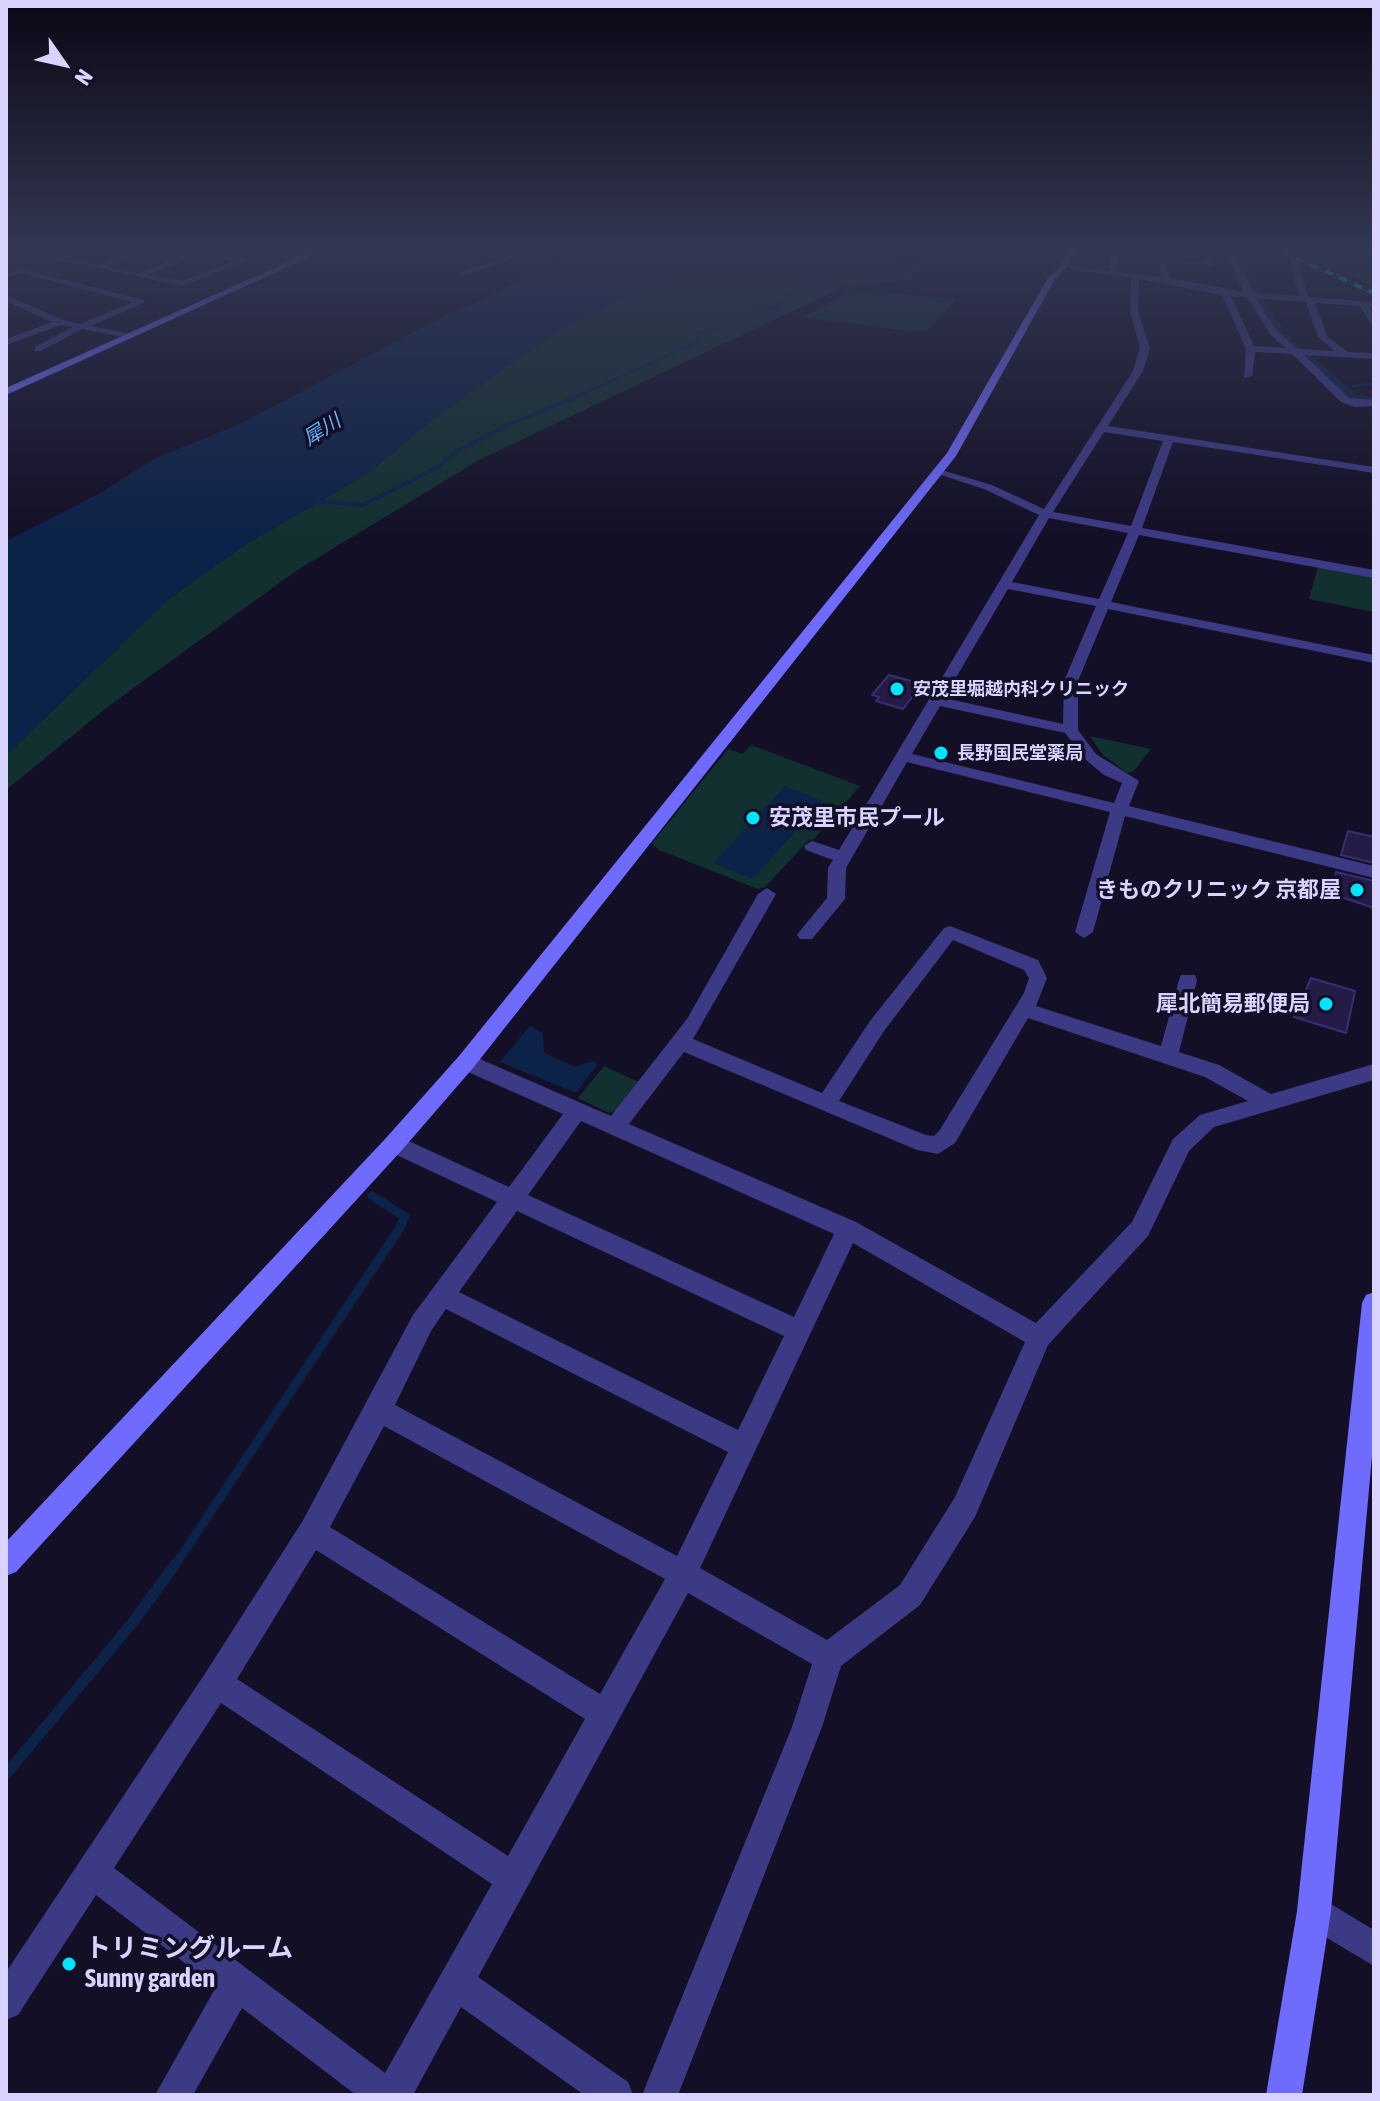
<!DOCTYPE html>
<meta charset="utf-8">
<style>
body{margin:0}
#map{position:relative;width:1380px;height:2101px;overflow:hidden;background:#130f26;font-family:"Asap Condensed",sans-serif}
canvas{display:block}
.frame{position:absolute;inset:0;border:8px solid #d9d4ff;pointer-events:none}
.north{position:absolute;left:24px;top:24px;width:80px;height:80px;-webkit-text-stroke:6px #130f26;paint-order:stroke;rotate:124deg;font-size:22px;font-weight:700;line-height:32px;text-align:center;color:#d9d4ff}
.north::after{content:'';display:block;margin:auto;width:28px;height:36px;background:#d9d4ff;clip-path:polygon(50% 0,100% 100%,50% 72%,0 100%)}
</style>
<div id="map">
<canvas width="1380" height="2101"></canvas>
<div class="frame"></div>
<div class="north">N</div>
</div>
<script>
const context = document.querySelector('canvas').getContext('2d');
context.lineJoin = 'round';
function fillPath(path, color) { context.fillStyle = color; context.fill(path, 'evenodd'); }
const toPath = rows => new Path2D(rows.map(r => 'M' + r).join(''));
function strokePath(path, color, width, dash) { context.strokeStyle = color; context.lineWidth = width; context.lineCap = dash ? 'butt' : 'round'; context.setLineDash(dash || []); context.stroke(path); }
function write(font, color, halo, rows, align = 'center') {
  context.font = font + ' "Asap Condensed","Noto Sans JP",sans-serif'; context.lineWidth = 7; context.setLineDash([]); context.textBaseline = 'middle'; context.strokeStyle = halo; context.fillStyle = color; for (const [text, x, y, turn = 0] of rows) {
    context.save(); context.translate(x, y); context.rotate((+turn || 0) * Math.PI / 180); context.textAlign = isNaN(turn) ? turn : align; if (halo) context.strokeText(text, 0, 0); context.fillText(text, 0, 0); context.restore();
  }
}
fillPath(toPath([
 [713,248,889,248,879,255,923,260,910,279,841,288,479,460,296,571,110,705,6,790,6,755,170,598,246,544,368,473,442,412,557,332],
 [1281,248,1374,248,1374,287,1345,273],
 [852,291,947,298,956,299,928,330,915,332,804,317],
 [1318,566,1374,576,1374,612,1309,599],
 [1090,736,1151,749,1133,772,1127,773,1103,755],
 [751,745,860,786,813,840,810,839,765,887,758,889,659,850,652,843,728,749,743,754],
 [604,1066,638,1082,619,1109,609,1113,578,1098]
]), '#12302f');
fillPath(toPath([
 [592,248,713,248,557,332,442,412,368,473,246,544,170,598,6,755,6,541,99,494,154,459,244,422,459,308,476,303,565,256],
 [785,786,823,801,753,879,713,863],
 [530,1026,543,1033,544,1053,575,1067,593,1061,598,1064,576,1093,500,1062]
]), '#0c2248');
strokePath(toPath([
 [761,315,779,315],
 [1353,386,1374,384],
 [578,396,699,341,699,333,727,328,739,317,777,307,789,296,808,287,817,272,852,258,864,248]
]), '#0c2248', 3);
strokePath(toPath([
 [315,501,363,505,438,467,452,454,508,425,583,394]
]), '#0c2248', 4);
strokePath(toPath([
 [174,1567,399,1229,405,1217,372,1196]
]), '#0c2248', 9);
strokePath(toPath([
 [6,1774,129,1627,175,1565]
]), '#0c2248', 11);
fillPath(toPath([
 [1229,248,1239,248,1263,299,1286,334,1357,395,1374,397,1374,405,1349,401,1278,338,1253,299,1229,248]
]), '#0c2248');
const building = toPath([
 [889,675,922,684,903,709,876,701,879,697,872,695,889,675],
 [1348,831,1374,837,1374,863,1341,855,1348,831],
 [1336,872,1374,881,1374,908,1338,896,1341,883,1334,880,1336,872],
 [1311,978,1355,991,1346,1033,1294,1017,1311,978]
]);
fillPath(building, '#241b47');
strokePath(building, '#3b2d73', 2);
fillPath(toPath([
 [26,248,42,248,72,255,68,257,26,248],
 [141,248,152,248,106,267,138,273,203,248,214,248,206,252,247,260,183,286,55,259,59,257,97,265,141,248],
 [198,255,234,261,182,281,148,275,198,255],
 [291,248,312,248,322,251,318,253,291,248],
 [530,248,541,248,466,275,459,273,530,248],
 [1111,248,1119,248,1119,272,1161,277,1158,260,1205,261,1200,248,1208,248,1213,266,1166,265,1170,278,1244,292,1223,248,1231,248,1253,293,1299,296,1289,258,1293,256,1297,258,1308,297,1374,302,1374,308,1369,307,1374,317,1374,329,1360,306,1315,303,1327,336,1348,352,1374,353,1374,359,1304,355,1349,398,1374,400,1374,406,1355,407,1341,402,1292,354,1255,352,1252,376,1244,378,1246,349,1222,295,1139,279,1138,311,1150,348,1143,371,1108,426,1374,467,1374,473,1173,442,1142,528,1374,570,1374,578,1139,535,1111,602,1374,655,1374,663,1108,609,1078,681,1078,730,1096,754,1139,781,1129,806,1374,866,1374,878,1125,816,1093,932,1084,938,1075,932,1110,812,907,762,846,868,845,899,812,939,800,939,797,935,800,931,827,898,828,868,833,860,806,850,804,846,812,841,839,850,1039,515,984,489,932,472,938,469,992,485,1044,509,1133,371,1140,348,1130,311,1131,278,1059,267,1063,265,1111,271,1111,248],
 [1231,296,1247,297,1270,334,1286,348,1254,346,1231,296],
 [1256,298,1306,302,1318,337,1335,351,1297,349,1276,330,1256,298],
 [1104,432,1163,441,1131,526,1053,512,1104,432],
 [1049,518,1128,533,1099,599,1012,582,1049,518],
 [1008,589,1096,606,1064,681,1063,724,944,698,1008,589],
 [940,706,1065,733,1086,760,1104,775,1122,783,1114,803,912,754,940,706],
 [1135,248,1184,248,1187,250,1183,252,1135,248],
 [21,269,144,300,145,302,91,326,129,334,129,338,82,329,41,351,35,351,35,347,73,327,61,325,6,345,6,339,52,322,6,301,6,295,63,320,80,324,133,302,21,273,6,277,6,273,21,269],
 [767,888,776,894,693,1039,822,1093,870,1021,944,928,950,926,1038,960,1047,978,1036,1006,1161,1046,1179,980,1181,975,1195,975,1197,980,1179,1052,1219,1065,1271,1094,1374,1064,1374,1080,1214,1127,1189,1151,1148,1236,1048,1345,975,1517,920,1605,841,1666,822,1727,678,2095,642,2095,792,1727,812,1664,688,1593,478,1977,628,2082,633,2095,584,2095,461,2007,413,2095,356,2095,242,2008,193,2095,155,2095,216,1987,96,1895,18,2015,6,2020,6,1972,206,1672,302,1522,413,1315,497,1202,386,1150,383,1144,386,1138,394,1135,402,1138,509,1187,563,1114,459,1068,456,1062,459,1056,473,1056,611,1116,687,1019,758,894,767,888],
 [953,940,1024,970,1029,978,1024,993,939,1131,934,1136,926,1135,839,1101,884,1031,953,940],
 [1028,1018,1205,1077,1248,1101,1200,1115,1173,1139,1132,1222,1036,1323,856,1222,629,1124,684,1052,917,1150,938,1154,955,1143,1028,1018],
 [581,1121,834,1234,794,1317,528,1195,581,1121],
 [517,1211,784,1336,738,1430,459,1292,517,1211],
 [853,1243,1025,1342,955,1497,900,1585,827,1640,700,1568,853,1243],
 [446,1309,728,1452,677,1556,395,1405,431,1331,446,1309],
 [384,1426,665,1579,600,1694,330,1527,384,1426],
 [316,1550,585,1719,508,1856,237,1679,316,1550],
 [221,1703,492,1884,385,2073,114,1868,221,1703],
 [1314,1894,1374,1930,1374,1966,1302,1923,1297,1911,1302,1899,1314,1894]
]), '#3d3a85');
fillPath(toPath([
 [319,248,329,248,6,395,6,388,319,248],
 [1069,248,1077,248,1067,267,1055,279,956,456,473,1068,402,1150,16,1572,6,1576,6,1542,386,1138,459,1056,947,453,1048,278,1060,266,1069,248],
 [1374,1292,1374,1434,1331,1911,1302,2095,1266,2095,1297,1911,1362,1303,1366,1295,1374,1292]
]), '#6f6bff');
const rail = toPath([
 [1274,248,1374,293]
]);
strokePath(rail, '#00e5ff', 4);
strokePath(rail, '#130f26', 3, [8]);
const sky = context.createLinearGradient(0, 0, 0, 542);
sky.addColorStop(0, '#0a0815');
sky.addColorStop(0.46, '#333752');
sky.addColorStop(1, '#33375200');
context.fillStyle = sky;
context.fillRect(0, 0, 1380, 542);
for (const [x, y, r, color] of [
 [897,689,8,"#00e5ff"],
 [941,753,8,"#00e5ff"],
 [753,818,8,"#00e5ff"],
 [1357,890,8,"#00e5ff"],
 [1326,1004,8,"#00e5ff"],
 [69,1964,8,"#00e5ff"]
]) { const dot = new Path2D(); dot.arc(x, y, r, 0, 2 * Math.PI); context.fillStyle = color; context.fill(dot); strokePath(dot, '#130f26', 3); }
write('bold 18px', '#d9d4ff', '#130f26', [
 ["安茂里堀越内科クリニック",913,689],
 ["長野国民堂薬局",957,753]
], 'left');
write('italic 20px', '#62b6ff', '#130f26', [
 ["犀川",322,430,-32]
]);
write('bold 22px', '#d9d4ff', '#130f26', [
 ["安茂里市民プール",769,818,"left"],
 ["きものクリニック 京都屋",1341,890],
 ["犀北簡易郵便局",1310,1004]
], 'right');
write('bold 26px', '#d9d4ff', '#130f26', [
 ["トリミングルーム",85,1949],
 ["Sunny garden",85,1979]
], 'left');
</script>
